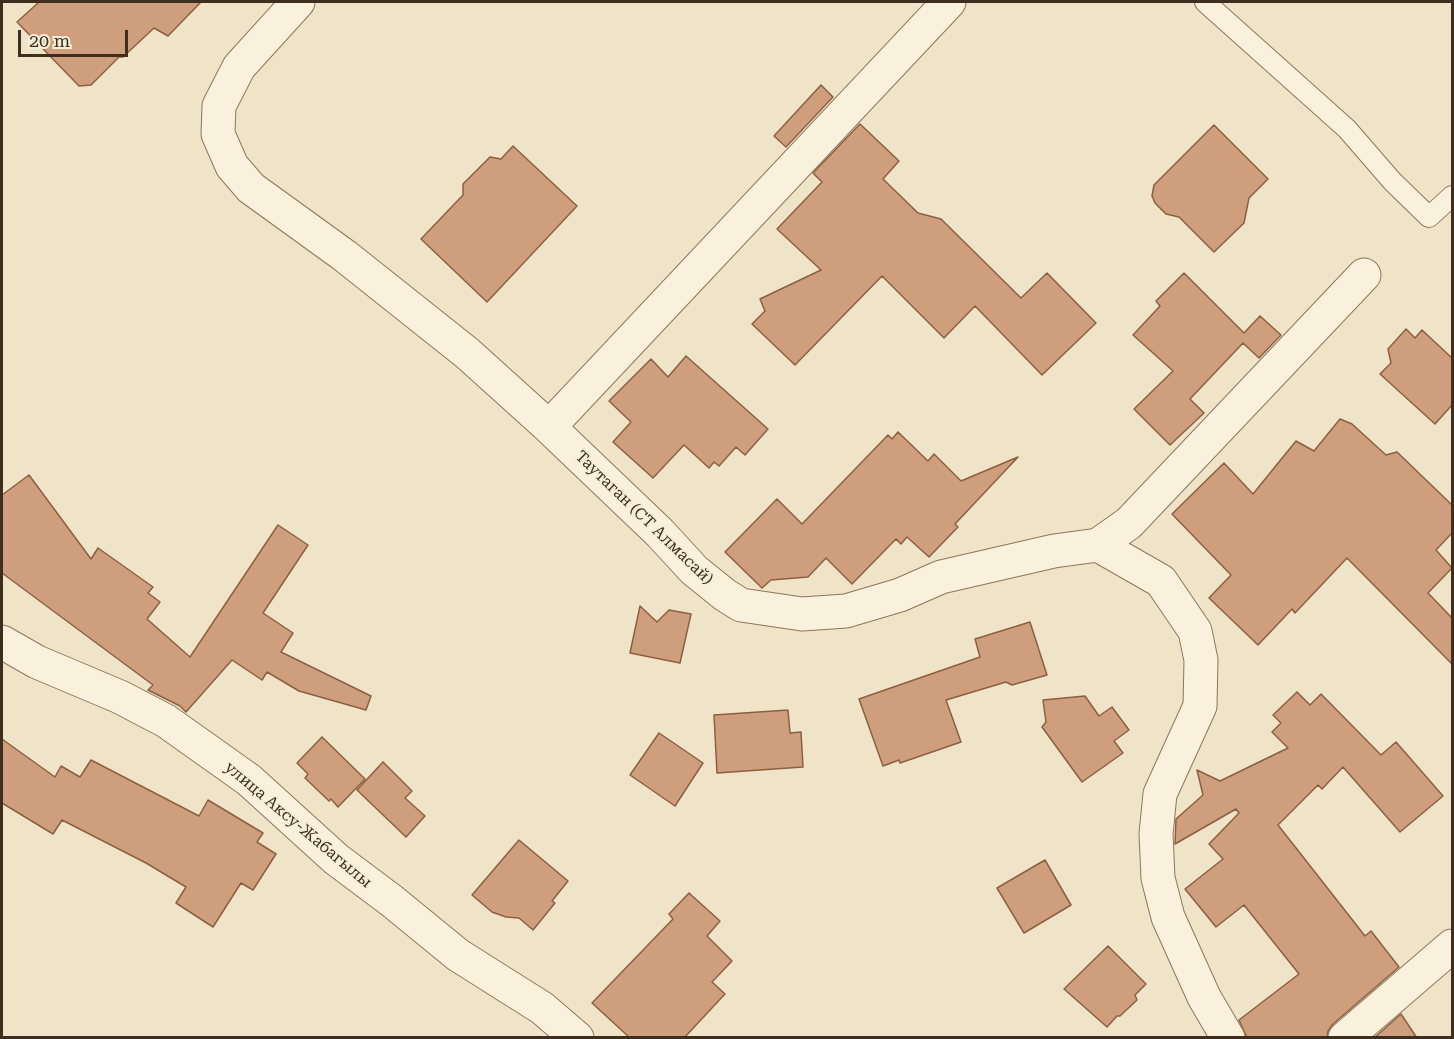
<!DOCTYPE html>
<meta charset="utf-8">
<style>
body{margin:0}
#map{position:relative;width:1454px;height:1039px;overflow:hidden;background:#f0e4c8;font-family:"Roboto Serif",serif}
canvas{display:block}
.frame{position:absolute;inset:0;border:3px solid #3d2e20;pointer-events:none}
.scale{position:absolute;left:18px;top:30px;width:110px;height:27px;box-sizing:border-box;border:3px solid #3d2e20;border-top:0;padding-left:8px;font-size:18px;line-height:21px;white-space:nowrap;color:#3d2e20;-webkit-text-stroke:4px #f7eed8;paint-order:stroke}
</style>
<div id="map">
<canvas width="1454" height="1039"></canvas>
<div class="frame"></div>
<div class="scale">20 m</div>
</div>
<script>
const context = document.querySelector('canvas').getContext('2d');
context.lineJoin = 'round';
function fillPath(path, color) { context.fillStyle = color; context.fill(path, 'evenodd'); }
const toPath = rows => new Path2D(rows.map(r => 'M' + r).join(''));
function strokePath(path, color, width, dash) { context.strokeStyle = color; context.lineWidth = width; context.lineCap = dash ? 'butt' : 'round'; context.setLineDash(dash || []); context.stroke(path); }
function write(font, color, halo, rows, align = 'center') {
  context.font = font + ' "Roboto Serif",serif'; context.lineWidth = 4.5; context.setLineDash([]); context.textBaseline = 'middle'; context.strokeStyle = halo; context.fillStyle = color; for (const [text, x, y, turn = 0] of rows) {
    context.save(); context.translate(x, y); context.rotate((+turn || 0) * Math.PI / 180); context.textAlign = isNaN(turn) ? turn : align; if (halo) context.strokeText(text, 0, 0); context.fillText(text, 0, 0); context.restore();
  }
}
const building = toPath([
 [39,2,201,2,168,36,154,28,123,57,119,57,91,85,79,86,17,22,39,2],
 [821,85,833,97,786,147,774,136,821,85],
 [860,124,899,161,883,179,918,213,941,219,1021,298,1047,273,1096,323,1042,375,975,306,944,338,882,276,795,365,752,324,765,311,760,299,821,270,777,229,822,182,813,173,860,124],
 [1214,125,1268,179,1249,198,1244,223,1214,252,1179,217,1166,214,1155,203,1152,196,1154,185,1214,125],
 [513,146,577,206,487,302,421,239,463,195,463,184,490,157,501,159,513,146],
 [1184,273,1244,333,1260,316,1281,335,1259,358,1243,343,1190,399,1204,413,1170,445,1134,409,1173,371,1133,335,1160,306,1156,301,1184,273],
 [1406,329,1415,338,1422,330,1452,358,1452,405,1435,424,1380,374,1391,363,1388,349,1406,329],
 [686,356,768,429,745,455,736,447,719,466,714,462,709,468,684,445,653,478,613,442,631,422,609,401,651,359,668,377,686,356],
 [1340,419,1352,424,1386,455,1397,452,1452,505,1452,533,1436,550,1452,568,1428,593,1452,618,1452,664,1347,558,1295,613,1292,609,1258,645,1209,598,1231,575,1172,514,1224,463,1253,494,1296,441,1314,451,1340,419],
 [898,432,928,461,934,454,961,481,1018,457,955,524,958,527,929,557,907,537,901,544,896,539,852,584,826,558,808,577,771,580,762,588,725,552,777,499,802,524,888,435,892,439,898,432],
 [29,475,91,559,98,548,153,587,148,593,160,602,147,619,190,657,278,525,308,545,263,613,293,633,281,652,371,696,366,710,299,691,267,672,262,680,232,660,186,712,180,706,148,690,153,685,2,573,2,495,29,475],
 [640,606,657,622,669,610,691,614,680,663,630,653,640,606],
 [1030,622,1047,675,1012,685,1006,682,946,700,961,742,900,763,899,760,883,766,859,699,980,657,975,639,1030,622],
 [1297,692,1310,705,1321,694,1381,755,1396,742,1443,796,1400,832,1343,767,1322,789,1318,785,1278,825,1365,936,1371,931,1399,967,1333,1024,1328,1031,1327,1038,1247,1038,1239,1020,1299,974,1244,905,1216,927,1185,889,1223,859,1209,844,1239,813,1236,809,1175,844,1176,819,1203,795,1197,770,1220,781,1288,748,1272,732,1281,723,1273,715,1297,692],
 [1085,696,1099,716,1112,707,1129,730,1114,741,1123,753,1082,782,1042,727,1046,722,1043,700,1085,696],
 [788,710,790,733,801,732,803,767,717,773,714,715,788,710],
 [659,733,703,763,675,806,630,775,659,733],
 [322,737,365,779,338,807,331,799,329,801,305,778,308,774,297,763,322,737],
 [2,739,55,777,61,766,80,777,91,760,199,816,208,800,263,833,257,842,276,854,253,890,241,883,213,927,176,903,186,887,146,863,62,820,53,834,2,803,2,739],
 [383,762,412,791,405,798,425,816,406,837,357,790,383,762],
 [519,840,568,881,552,901,555,903,533,930,519,918,506,917,492,912,472,895,519,840],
 [1045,860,1071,905,1024,933,997,888,1045,860],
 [689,893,720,921,707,936,732,961,712,982,725,994,684,1038,630,1038,592,1003,673,919,669,914,689,893],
 [1108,946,1146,984,1135,995,1137,1000,1120,1016,1117,1016,1107,1027,1064,989,1108,946],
 [1401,1014,1417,1038,1374,1038,1401,1014]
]);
fillPath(building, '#cf9f7d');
strokePath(building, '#8d5f41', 1.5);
const service = toPath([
 [1205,2,1347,129,1392,181,1429,217,1452,196]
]);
const minor = toPath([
 [298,2,239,67,219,106,218,134,232,166,251,188,345,256,467,353,549,427,660,533,694,570,725,595,741,605,802,614,846,611,900,595,941,577,1054,551,1098,545,1161,581,1195,631,1201,660,1200,706,1160,794,1156,834,1158,878,1168,917,1204,997,1228,1038],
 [549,427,949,2],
 [1098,545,1129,523,1364,275],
 [2,642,37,662,120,697,166,721,249,780,336,859,392,901,458,955,542,1008,577,1038],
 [1345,1038,1452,946]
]);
strokePath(service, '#8d765c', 22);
strokePath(minor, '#8d765c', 35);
strokePath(service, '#faf1dc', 20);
strokePath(minor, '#faf1dc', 33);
write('16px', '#3d2e20', '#f7eed8', [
 ["Таутаган (СТ Алмасай)",644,518,44],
 ["улица Аксу-Жабагылы",298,825,40]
]);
</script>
